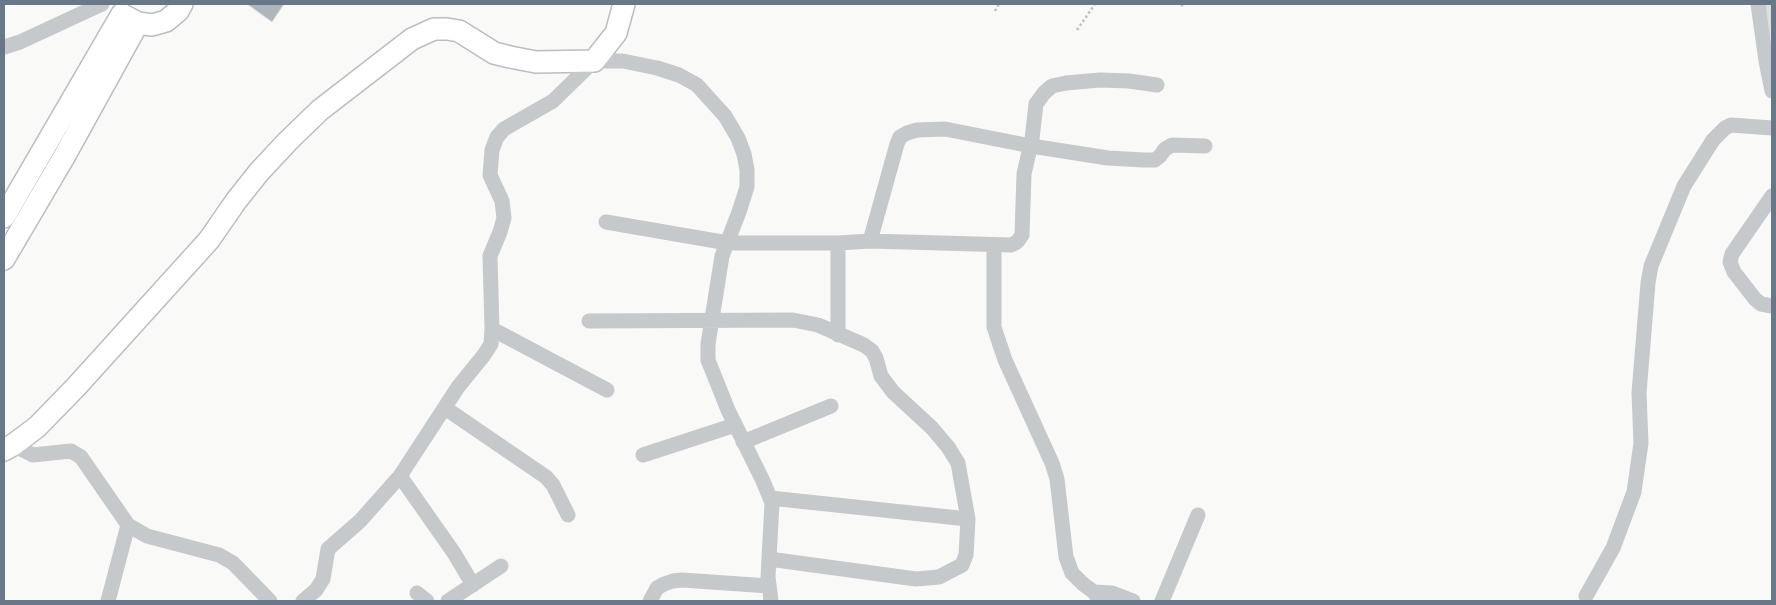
<!DOCTYPE html>
<style>
body{margin:0}
#map{position:relative;width:1776px;height:605px;overflow:hidden;background:#f9f9f7;font-family:Commissioner,sans-serif}
canvas{display:block}
.frame{position:absolute;inset:0;border:5px solid #687888;pointer-events:none}
</style>
<div id="map">
<canvas width="1776" height="605"></canvas>
<div class="frame"></div>
</div>
<script>
const context = document.querySelector('canvas').getContext('2d');
context.lineJoin = 'round';
function fillPath(path, color) { context.fillStyle = color; context.fill(path, 'evenodd'); }
const toPath = rows => new Path2D(rows.map(r => 'M' + r).join(''));
function strokePath(path, color, width, dash) { context.strokeStyle = color; context.lineWidth = width; context.lineCap = dash ? 'butt' : 'round'; context.setLineDash(dash || []); context.stroke(path); }
fillPath(toPath([
 [1765,4,1772,4,1772,46]
]), '#dae1d8');
const building = toPath([
 [247,4,284,4,272,22,247,4]
]);
fillPath(building, '#aeb5bc');
strokePath(building, '#dbdbd9', 1);
const secondary = toPath([
 [125,16,138,23,152,25,166,21,178,11,182,4],
 [4,217,122,14],
 [4,259,64,157,138,23],
 [4,450,13,445,37,427,75,388,209,240,236,201,259,172,288,141,320,110,412,39,434,29,447,29,459,31,494,53,510,57,536,62,594,61,616,33,624,4]
]);
strokePath(secondary, '#b9bec3', 24);
strokePath(toPath([
 [1182,4,1182,9],
 [995,11,999,4],
 [1077,30,1095,4]
]), '#bfc1c4', 2.5, [2.5, 2.5]);
strokePath(toPath([
 [1758,4,1766,61,1772,91],
 [4,47,20,42,102,4],
 [1772,196,1732,254,1730,262,1734,272,1755,299,1761,304,1772,306],
 [606,222,728,243,838,243,870,241,1011,245,1017,242,1022,235,1024,174,1032,139,1036,104,1044,93,1052,86,1066,83,1100,80,1129,81,1157,85],
 [870,241,897,144,900,137,907,133,917,130,945,129,1031,146,1108,158,1144,160,1155,160,1160,156,1165,149,1172,145,1205,146],
 [994,245,994,327,1005,360,1052,463,1057,479,1066,557,1072,573,1083,584,1094,592,1100,601],
 [589,321,793,320,818,325,864,345,872,351,876,358,881,376,893,392,932,428,948,447,958,463,968,519,770,498],
 [492,329,607,390],
 [838,335,838,243],
 [445,408,546,477,553,485,568,515],
 [743,442,831,406],
 [13,445,33,455,71,451,81,457,128,525,147,536,219,555,233,563,270,601],
 [643,455,735,425],
 [400,476,454,553,473,585],
 [769,559,916,579,939,577,962,565,966,555,968,519],
 [1094,592,1112,593,1133,601],
 [417,593,427,601],
 [1586,596,1613,548,1634,492,1641,443,1639,393,1648,283,1651,266,1684,186,1713,140,1725,128,1731,125,1772,128],
 [108,601,128,525],
 [303,601,316,590,323,579,328,549,360,521,400,476,458,387,484,355,491,344,492,329,490,256,500,232,504,218,502,201,490,175,492,150,497,137,504,129,553,101,594,61,623,61,657,68,679,75,697,85,725,116,738,138,744,154,747,170,747,187,739,212,722,256,708,344,708,360,728,410,763,481,772,503,768,577,771,601],
 [448,601,501,566],
 [650,601,657,588,664,584,673,581,682,580,769,586],
 [1162,601,1198,515]
]), '#c5c9cc', 15);
strokePath(secondary, '#fff', 21);
</script>
